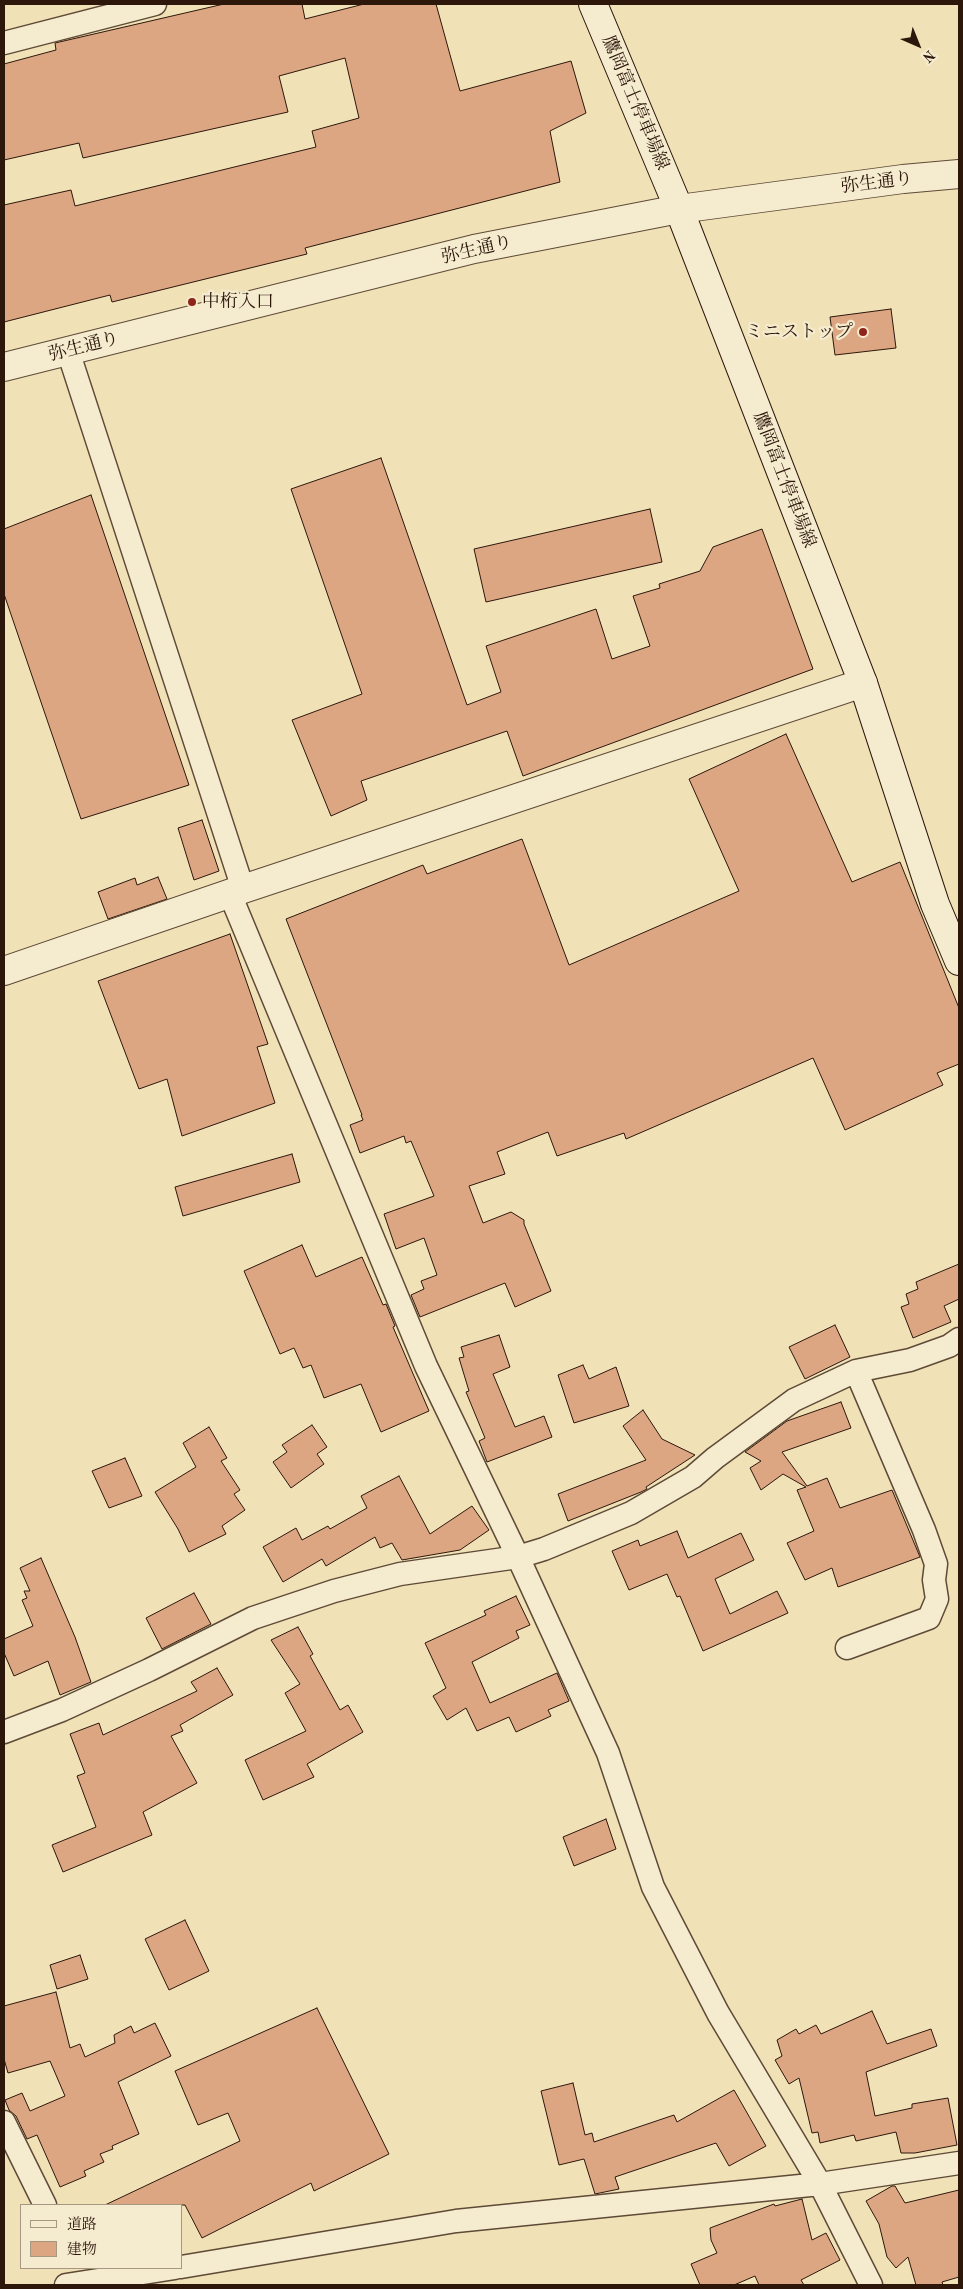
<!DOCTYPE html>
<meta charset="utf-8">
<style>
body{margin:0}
#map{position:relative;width:963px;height:2289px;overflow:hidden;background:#f0e1b7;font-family:"Old Standard TT","Noto Serif JP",serif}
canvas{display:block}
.frame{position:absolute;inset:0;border:5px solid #2d170b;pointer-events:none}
.legend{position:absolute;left:20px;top:2204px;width:162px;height:65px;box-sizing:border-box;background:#f5ecd0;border:1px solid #a59781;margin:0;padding:6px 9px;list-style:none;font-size:15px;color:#2d170b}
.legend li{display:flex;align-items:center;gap:10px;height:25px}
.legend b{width:25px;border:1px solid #a59781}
.north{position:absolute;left:893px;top:20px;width:50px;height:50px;-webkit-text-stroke:4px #f5ecd0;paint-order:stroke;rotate:136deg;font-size:14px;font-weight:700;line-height:20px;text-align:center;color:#2d170b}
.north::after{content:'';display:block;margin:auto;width:18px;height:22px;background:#2d170b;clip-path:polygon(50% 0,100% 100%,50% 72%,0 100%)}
</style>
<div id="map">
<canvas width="963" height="2289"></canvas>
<div class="frame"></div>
<ul class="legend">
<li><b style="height:6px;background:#f5ecd0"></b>道路</li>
<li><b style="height:14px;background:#dca683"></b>建物</li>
</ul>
<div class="north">N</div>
</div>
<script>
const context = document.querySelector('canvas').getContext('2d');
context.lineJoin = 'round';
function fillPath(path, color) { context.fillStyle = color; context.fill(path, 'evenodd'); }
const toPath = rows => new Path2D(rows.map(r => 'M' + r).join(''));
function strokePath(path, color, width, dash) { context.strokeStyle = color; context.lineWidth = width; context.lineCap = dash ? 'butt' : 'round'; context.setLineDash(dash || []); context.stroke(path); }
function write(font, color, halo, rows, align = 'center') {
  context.font = font + ' "Old Standard TT","Noto Serif JP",serif'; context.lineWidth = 4.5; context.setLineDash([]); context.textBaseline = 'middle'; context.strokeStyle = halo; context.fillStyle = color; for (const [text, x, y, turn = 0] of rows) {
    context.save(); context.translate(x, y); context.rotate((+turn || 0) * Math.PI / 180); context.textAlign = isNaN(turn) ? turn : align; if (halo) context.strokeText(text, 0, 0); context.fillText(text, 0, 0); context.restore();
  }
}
const building = toPath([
 [224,4,302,4,305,19,364,4,436,4,460,91,571,61,586,113,550,131,560,182,305,248,307,254,112,302,110,295,4,322,4,205,71,190,75,206,316,147,312,131,359,118,345,58,279,76,288,112,83,158,79,143,4,160,4,64,56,50,55,43,224,4],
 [891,309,896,348,835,355,830,317,891,309],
 [381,458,467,705,501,692,486,646,596,609,612,659,650,646,633,596,660,588,659,584,700,571,713,547,762,529,813,669,523,776,507,731,361,781,367,800,331,816,292,720,362,694,291,489,381,458],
 [91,495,189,785,81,819,4,594,4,529,91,495],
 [650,509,662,562,486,602,474,549,650,509],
 [786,734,852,882,900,862,959,1008,959,1064,937,1073,943,1085,845,1130,813,1058,626,1139,624,1133,557,1156,548,1132,497,1152,505,1174,469,1186,483,1223,511,1212,524,1220,524,1224,551,1291,515,1307,505,1283,420,1317,411,1295,424,1289,421,1281,437,1275,424,1238,396,1249,384,1214,434,1196,411,1141,406,1143,404,1136,360,1153,350,1125,363,1120,361,1115,362,1115,286,919,423,865,427,874,522,839,569,965,739,891,689,779,786,734],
 [202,820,219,871,194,880,178,828,202,820],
 [158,877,167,899,108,919,98,892,135,878,137,885,158,877],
 [230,934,268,1044,257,1047,275,1103,182,1136,167,1079,139,1089,98,981,230,934],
 [292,1154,300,1182,183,1216,175,1187,292,1154],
 [302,1245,316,1277,362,1257,383,1305,386,1304,395,1326,393,1327,429,1411,381,1432,361,1384,324,1398,311,1365,303,1368,294,1348,280,1354,244,1271,302,1245],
 [959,1264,959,1299,944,1306,951,1322,913,1338,901,1307,909,1304,906,1294,918,1289,916,1282,959,1264],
 [835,1325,850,1357,805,1379,789,1347,835,1325],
 [499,1335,510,1367,493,1374,515,1427,544,1416,552,1437,487,1462,479,1441,485,1438,466,1392,469,1391,459,1358,464,1357,461,1347,499,1335],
 [583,1365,589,1379,616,1367,629,1406,574,1423,558,1375,583,1365],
 [841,1402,851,1428,782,1452,807,1486,827,1478,840,1508,892,1490,920,1557,838,1587,832,1568,805,1580,787,1543,814,1531,797,1490,806,1487,783,1474,761,1490,750,1468,761,1461,745,1452,787,1421,841,1402],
 [643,1410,662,1439,695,1455,646,1487,647,1489,641,1492,568,1521,558,1494,646,1460,623,1426,643,1410],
 [312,1425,327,1447,317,1454,324,1464,291,1488,273,1462,287,1452,282,1445,312,1425],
 [209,1427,227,1458,221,1461,240,1490,234,1494,245,1510,222,1526,226,1534,189,1552,178,1529,155,1492,196,1467,183,1443,209,1427],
 [125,1458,142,1496,109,1508,92,1471,125,1458],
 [399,1476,430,1534,472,1506,489,1530,460,1550,402,1560,392,1543,380,1548,375,1537,326,1566,322,1559,283,1582,263,1547,296,1528,302,1540,328,1526,330,1529,367,1508,361,1496,399,1476],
 [677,1531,688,1558,741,1533,754,1560,715,1579,730,1614,777,1591,788,1613,703,1651,680,1596,677,1597,667,1574,629,1590,612,1551,638,1540,640,1546,677,1531],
 [41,1558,75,1637,91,1682,60,1695,48,1661,14,1676,4,1653,4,1639,33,1626,22,1600,27,1598,24,1591,30,1591,20,1568,41,1558],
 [194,1593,211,1624,162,1649,146,1618,194,1593],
 [516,1596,530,1625,516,1631,519,1638,472,1662,490,1703,557,1673,569,1701,548,1710,551,1716,516,1732,509,1717,477,1731,466,1708,447,1720,433,1696,446,1688,425,1643,486,1615,484,1611,516,1596],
 [298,1627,313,1654,310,1656,340,1710,348,1705,363,1732,307,1764,314,1777,263,1800,245,1760,306,1731,285,1693,300,1684,271,1640,298,1627],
 [217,1668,233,1695,180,1725,183,1731,171,1736,197,1783,143,1812,152,1835,63,1872,52,1845,96,1827,77,1776,85,1773,70,1734,99,1723,103,1735,197,1691,191,1682,217,1668],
 [606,1819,616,1849,574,1866,563,1837,606,1819],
 [185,1920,209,1971,169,1990,145,1939,185,1920],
 [80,1955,88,1979,57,1989,50,1965,80,1955],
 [56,1992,70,2048,80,2044,85,2057,115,2043,114,2035,131,2026,134,2033,155,2023,171,2056,118,2082,139,2134,112,2146,113,2149,100,2154,104,2162,84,2171,86,2176,60,2187,37,2135,27,2139,16,2116,9,2110,5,2100,22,2093,30,2111,65,2096,50,2061,8,2073,4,2059,4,2006,56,1992],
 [317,2008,389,2154,314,2191,311,2183,202,2238,185,2205,105,2205,240,2141,228,2113,198,2125,175,2071,317,2008],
 [872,2011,887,2044,931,2029,937,2046,866,2072,875,2116,912,2108,912,2104,948,2098,957,2145,915,2153,901,2153,896,2132,856,2141,854,2135,820,2143,818,2132,812,2133,799,2078,789,2084,775,2060,782,2056,777,2040,796,2029,799,2034,816,2025,821,2034,872,2011],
 [573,2083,585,2135,592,2133,594,2142,674,2115,677,2122,734,2090,766,2146,729,2166,716,2143,615,2177,619,2189,595,2194,584,2159,559,2165,541,2091,573,2083],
 [892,2186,895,2186,905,2203,959,2190,959,2277,942,2282,943,2285,916,2285,908,2257,896,2268,887,2257,879,2224,866,2201,892,2186],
 [802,2199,812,2240,826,2233,840,2260,801,2280,804,2285,759,2285,755,2276,734,2285,700,2285,691,2264,717,2253,711,2240,710,2228,774,2204,775,2206,802,2199]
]);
fillPath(building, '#dca683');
strokePath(building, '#2d170b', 1);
const minor = toPath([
 [4,43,155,4],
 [68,351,243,889],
 [230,894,426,1366,518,1557,608,1753,653,1887,718,2013,820,2184,871,2285],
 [847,1648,929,1618,937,1599,934,1580,936,1564,924,1530,856,1371],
 [4,1732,62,1710,149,1670,253,1618,334,1591,400,1574,518,1557,544,1549,631,1513,693,1477,715,1458,794,1400,856,1371,910,1360,949,1346,959,1339],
 [4,2122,45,2205],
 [181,2267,456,2221,820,2184,959,2163],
 [66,2285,175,2268]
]);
const tertiary = toPath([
 [4,367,474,249,679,209,903,179,959,174],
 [4,971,243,889,863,683]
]);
const secondary = toPath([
 [593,4,679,209,863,683,935,904,959,961]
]);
strokePath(minor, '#5e4a36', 25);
strokePath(tertiary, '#5e4a36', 30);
strokePath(secondary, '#2d170b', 30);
strokePath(minor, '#f5ecd0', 22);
strokePath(tertiary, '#f5ecd0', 28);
strokePath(secondary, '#f5ecd0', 28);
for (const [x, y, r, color] of [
 [192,302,5,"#8f2418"],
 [863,332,5,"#8f2418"]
]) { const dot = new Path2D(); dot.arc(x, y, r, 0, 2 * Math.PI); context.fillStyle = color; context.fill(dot); strokePath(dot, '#f5ecd0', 2); }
write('18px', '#2d170b', '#f5ecd0', [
 ["鷹岡富士停車場線",635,103,67],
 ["弥生通り",877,183,-7],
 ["弥生通り",477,250,-13],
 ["弥生通り",84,347,-14],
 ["鷹岡富士停車場線",784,480,69]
]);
write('18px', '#2d170b', '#f5ecd0', [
 ["中桁入口",202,302],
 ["ミニストップ",853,332,"right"]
], 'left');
</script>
